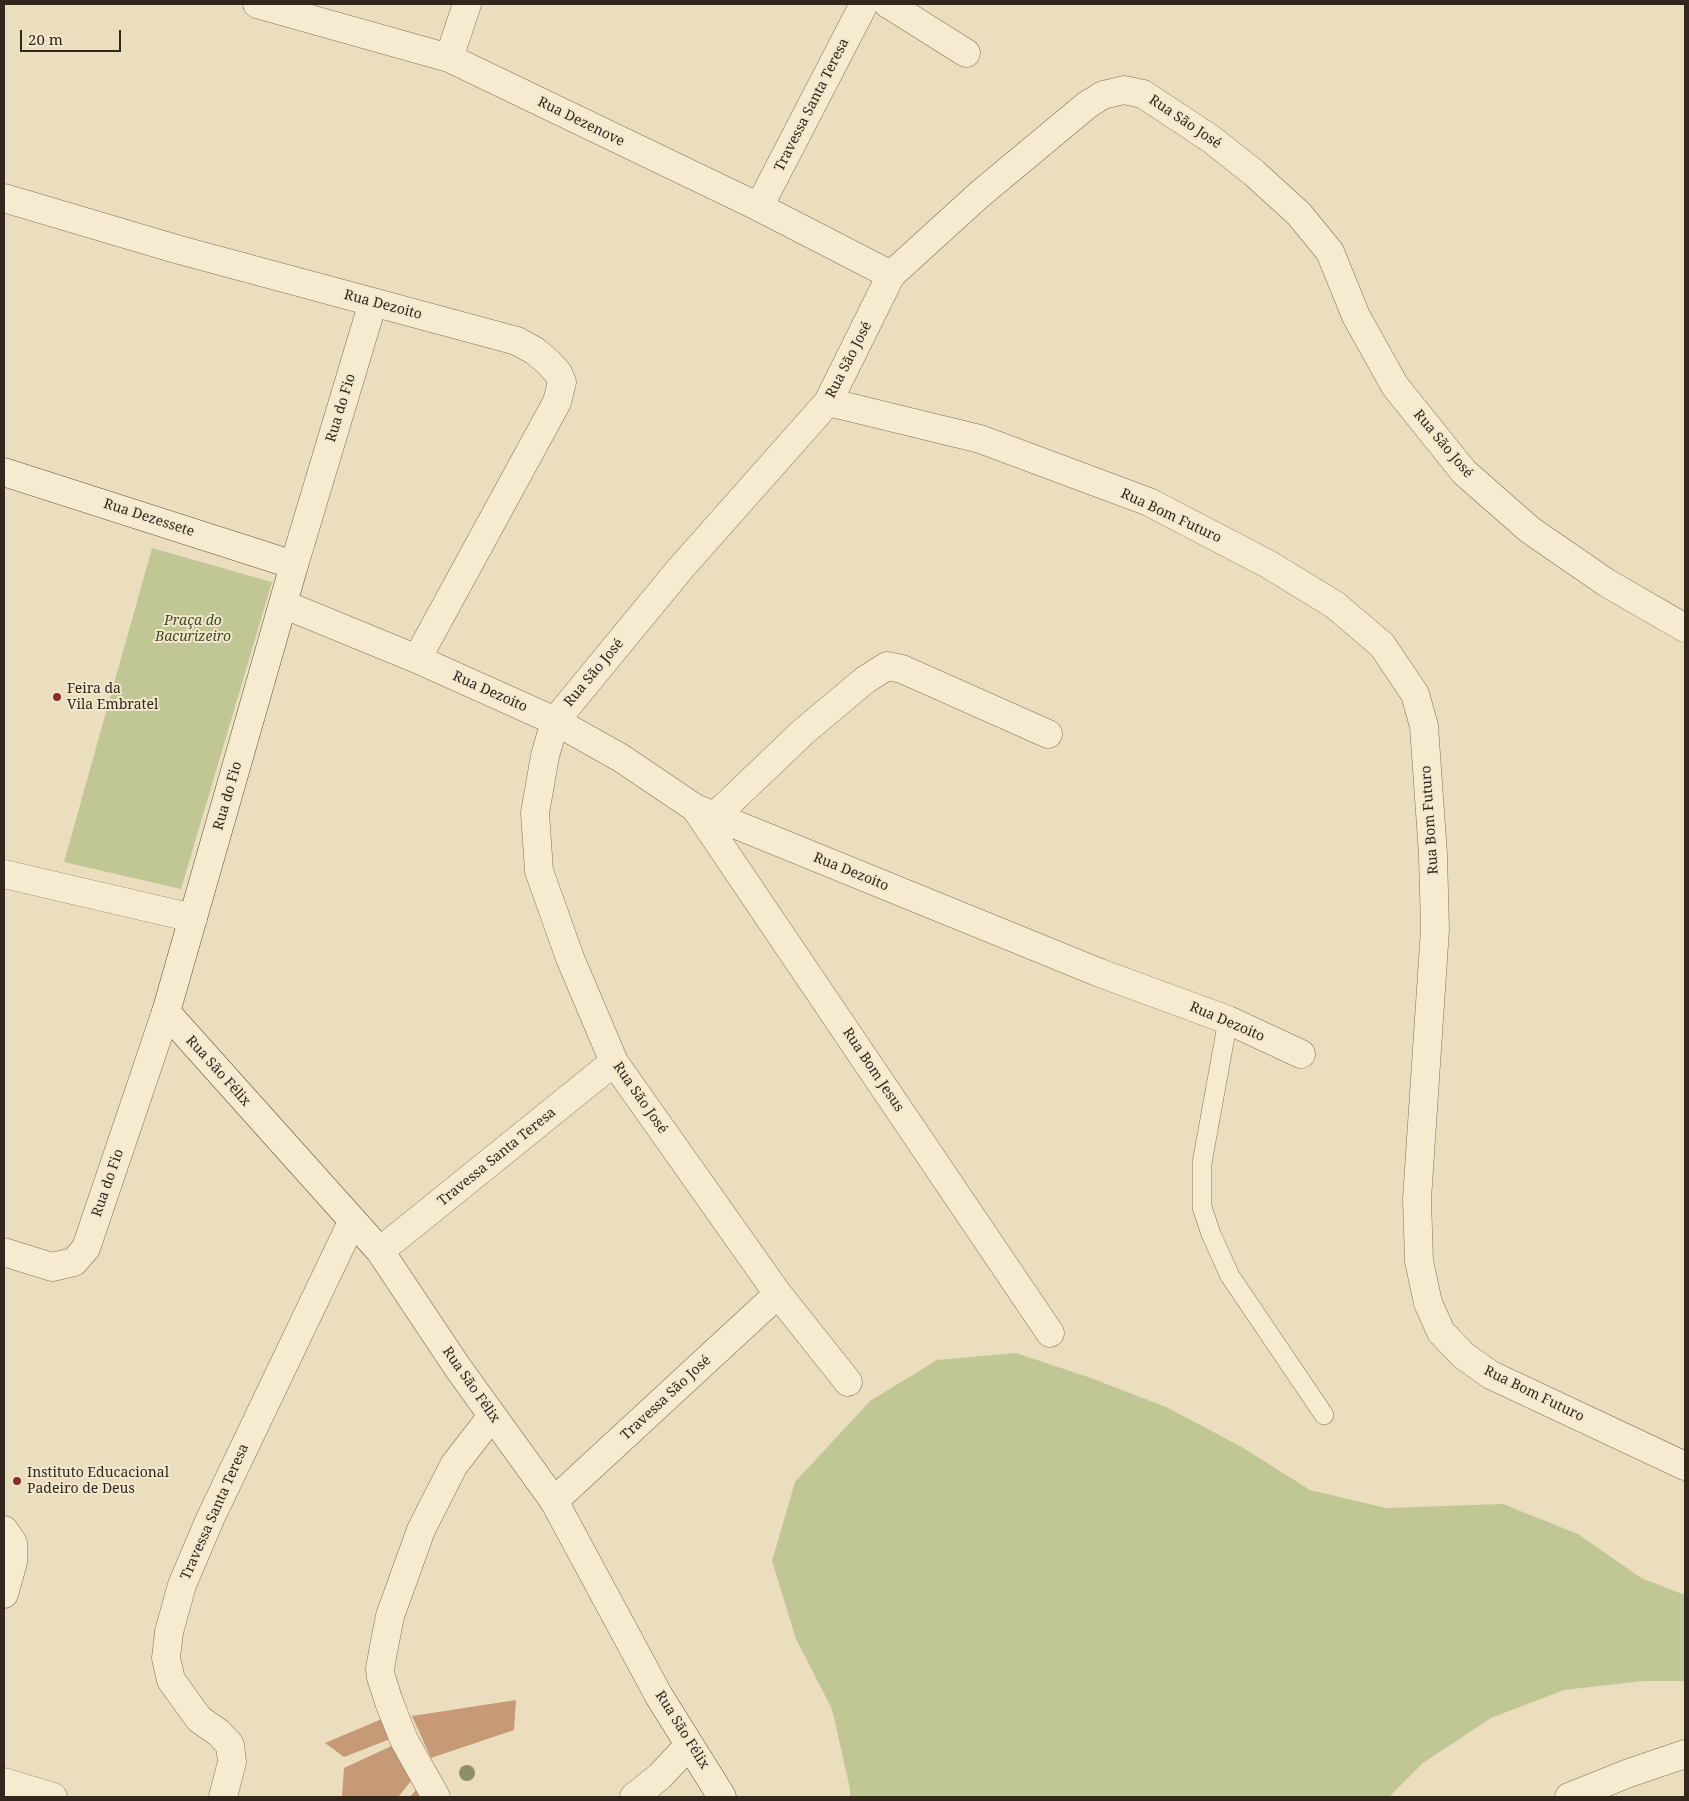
<!DOCTYPE html>
<meta charset="utf-8">
<style>
body{margin:0}
#map{position:relative;width:1689px;height:1801px;overflow:hidden;background:#eadebf;font-family:"Noto Serif",serif}
canvas{display:block}
.frame{position:absolute;inset:0;border:5px solid #32271c;pointer-events:none}
.scale{position:absolute;left:20px;top:30px;width:101px;height:22px;box-sizing:border-box;border:2px solid #32271c;border-top:0;padding-left:6px;font-size:15px;line-height:18px;white-space:nowrap;color:#32271c;-webkit-text-stroke:4px #f2e8ce;paint-order:stroke}
</style>
<div id="map">
<canvas width="1689" height="1801"></canvas>
<div class="frame"></div>
<div class="scale">20 m</div>
</div>
<script>
const context = document.querySelector('canvas').getContext('2d');
context.lineJoin = 'round';
function fillPath(path, color) { context.fillStyle = color; context.fill(path, 'evenodd'); }
const toPath = rows => new Path2D(rows.map(r => 'M' + r).join(''));
function strokePath(path, color, width, dash) { context.strokeStyle = color; context.lineWidth = width; context.lineCap = dash ? 'butt' : 'round'; context.setLineDash(dash || []); context.stroke(path); }
function write(font, color, halo, rows, align = 'center') {
  context.font = font + ' "Noto Serif",serif'; context.lineWidth = 4; context.setLineDash([]); context.textBaseline = 'middle'; context.strokeStyle = halo; context.fillStyle = color; for (const [text, x, y, turn = 0] of rows) {
    context.save(); context.translate(x, y); context.rotate((+turn || 0) * Math.PI / 180); context.textAlign = isNaN(turn) ? turn : align; if (halo) context.strokeText(text, 0, 0); context.fillText(text, 0, 0); context.restore();
  }
}
fillPath(toPath([
 [152,548,272,582,181,889,64,862],
 [1016,1353,1091,1378,1166,1407,1240,1446,1310,1490,1386,1508,1503,1504,1578,1534,1641,1578,1685,1595,1685,1681,1643,1681,1564,1690,1491,1718,1423,1763,1389,1797,850,1797,850,1789,832,1709,796,1639,772,1561,795,1482,870,1401,937,1360]
]), '#c1c794');
fillPath(toPath([
 [516,1700,514,1730,431,1758,412,1716],
 [389,1716,398,1736,344,1757,325,1743],
 [400,1742,416,1775,398,1797,342,1797,344,1768],
 [416,1790,421,1797,410,1797]
]), '#c69977');
const lane = toPath([
 [1228,1020,1202,1163,1202,1207,1211,1234,1230,1276,1324,1415]
]);
const street = toPath([
 [257,4,449,58,759,207,891,275],
 [888,4,966,53],
 [449,58,467,4],
 [4,198,176,249,517,341,535,351,548,362,558,373,562,382,557,402,417,659],
 [759,207,864,4],
 [828,402,980,439,1149,502,1268,564,1335,605,1382,645,1415,694,1424,726,1433,855,1435,929,1417,1199,1419,1261,1428,1303,1441,1332,1464,1356,1491,1375,1685,1466],
 [294,565,373,302],
 [283,604,417,659,555,721,621,758,695,808,1100,973,1228,1020,1301,1054],
 [695,808,1050,1333],
 [715,816,803,732,865,680,887,666,902,669,1048,734],
 [4,874,193,918],
 [380,1251,614,1062],
 [4,1252,52,1267,74,1262,86,1248,166,1012],
 [848,1382,778,1294,614,1062,570,958,539,871,535,813,545,756,555,721,680,569,828,402,891,275,980,194,1087,105,1103,95,1124,90,1143,94,1211,139,1254,173,1299,214,1330,252,1356,316,1395,386,1464,472,1530,530,1607,583,1685,628],
 [554,1501,778,1294],
 [4,1530,13,1543,13,1562,4,1594],
 [4,1782,53,1797],
 [223,1797,232,1762,230,1745,219,1733,199,1719,171,1680,166,1658,169,1632,182,1585,210,1519,352,1222],
 [436,1797,404,1740,389,1702,381,1677,380,1669,383,1652,390,1616,421,1530,454,1465,492,1416],
 [634,1797,660,1776,689,1745],
 [1569,1797,1629,1773,1685,1754]
]);
const secondary = toPath([
 [4,472,294,565,166,1012,380,1251,458,1368,554,1501,659,1696,722,1797]
]);
strokePath(lane, '#816f58', 20);
strokePath(street, '#816f58', 29);
strokePath(secondary, '#63503c', 29);
strokePath(lane, '#f6ebd1', 19);
strokePath(street, '#f6ebd1', 28);
strokePath(secondary, '#f6ebd1', 28);
context.fillStyle = '#8e8e6a';
for (const [x, y] of [
 [467,1773]
]) { context.beginPath(); context.arc(x, y, 8, 0, 2 * Math.PI); context.fill(); }
for (const [x, y, r, color] of [
 [57,697,5,"#8c2d2d"],
 [17,1481,5,"#8c2d2d"]
]) { const dot = new Path2D(); dot.arc(x, y, r, 0, 2 * Math.PI); context.fillStyle = color; context.fill(dot); strokePath(dot, '#f2e8ce', 2); }
write('14px', '#32271c', '#f2e8ce', [
 ["Travessa Santa Teresa",812,105,-63],
 ["Rua Dezenove",581,122,26],
 ["Rua São José",1185,122,34],
 ["Rua Dezoito",383,305,15],
 ["Rua São José",849,360,-63],
 ["Rua do Fio",341,408,-73],
 ["Rua São José",1443,444,50],
 ["Rua Bom Futuro",1171,516,25],
 ["Rua Dezessete",149,518,18],
 ["Rua São José",594,673,-50],
 ["Rua Dezoito",490,692,24],
 ["Rua do Fio",228,796,-74],
 ["Rua Bom Futuro",1430,820,-94],
 ["Rua Dezoito",851,872,22],
 ["Rua Dezoito",1227,1022,23],
 ["Rua Bom Jesus",873,1070,56],
 ["Rua São Félix",218,1071,48],
 ["Rua São José",640,1098,55],
 ["Travessa Santa Teresa",497,1157,-39],
 ["Rua do Fio",108,1183,-71],
 ["Rua São Félix",471,1385,55],
 ["Rua Bom Futuro",1534,1394,26],
 ["Travessa São José",666,1398,-43],
 ["Travessa Santa Teresa",215,1512,-66],
 ["Rua São Félix",682,1730,58]
]);
write('italic 14px', '#424d24', '#f2e8ce', [
 ["Praça do",193,621],
 ["Bacurizeiro",193,637]
]);
write('14px', '#32271c', '#f2e8ce', [
 ["Feira da",67,689],
 ["Vila Embratel",67,705],
 ["Instituto Educacional",27,1473],
 ["Padeiro de Deus",27,1489]
], 'left');
</script>
